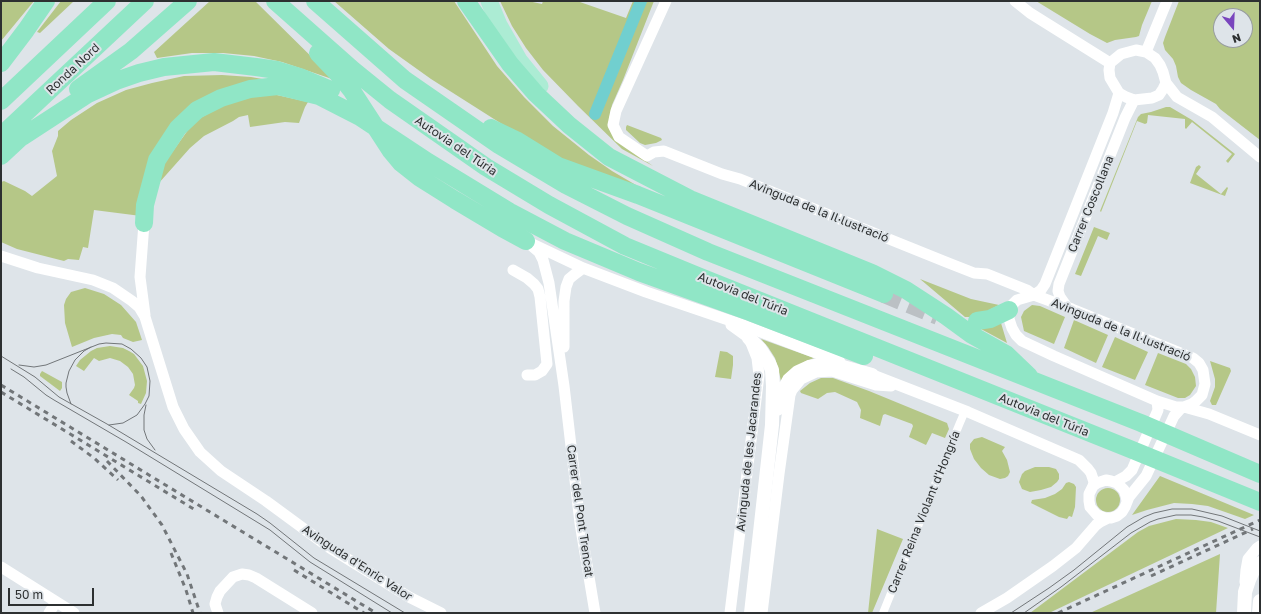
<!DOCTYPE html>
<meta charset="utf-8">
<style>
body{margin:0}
#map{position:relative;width:1261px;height:614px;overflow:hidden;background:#dee4e9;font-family:"Golos Text",sans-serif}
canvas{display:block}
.frame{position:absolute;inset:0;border:2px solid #2d3031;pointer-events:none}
.north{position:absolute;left:1213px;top:8px;width:40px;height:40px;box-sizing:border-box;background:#dee4e9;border:1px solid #979c9f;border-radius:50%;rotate:161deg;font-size:11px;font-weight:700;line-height:16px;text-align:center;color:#2d3031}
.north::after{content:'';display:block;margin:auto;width:14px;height:18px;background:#7945bd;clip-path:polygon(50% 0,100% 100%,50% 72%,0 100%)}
.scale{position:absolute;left:8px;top:588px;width:86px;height:18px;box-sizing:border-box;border:2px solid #2d3031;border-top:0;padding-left:5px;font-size:12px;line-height:14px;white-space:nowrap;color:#2d3031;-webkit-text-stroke:3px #dee4e9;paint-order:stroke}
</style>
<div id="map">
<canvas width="1261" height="614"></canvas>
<div class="frame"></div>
<div class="north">N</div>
<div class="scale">50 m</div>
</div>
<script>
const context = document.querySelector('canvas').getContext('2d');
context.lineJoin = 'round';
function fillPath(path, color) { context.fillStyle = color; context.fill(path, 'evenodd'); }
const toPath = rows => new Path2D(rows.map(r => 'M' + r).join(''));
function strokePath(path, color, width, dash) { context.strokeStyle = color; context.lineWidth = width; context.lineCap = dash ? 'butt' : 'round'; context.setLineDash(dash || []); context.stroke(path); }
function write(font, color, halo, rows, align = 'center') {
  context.font = font + ' "Golos Text",sans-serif'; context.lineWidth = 4; context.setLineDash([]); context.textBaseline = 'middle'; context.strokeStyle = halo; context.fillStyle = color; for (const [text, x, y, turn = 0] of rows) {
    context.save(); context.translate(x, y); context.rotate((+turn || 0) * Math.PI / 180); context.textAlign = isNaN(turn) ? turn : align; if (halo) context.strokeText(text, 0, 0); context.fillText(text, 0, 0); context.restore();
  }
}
fillPath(toPath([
 [1,1,34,1,1,41],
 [61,1,74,1,40,33,37,32],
 [210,1,255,1,335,80,282,62,254,56,223,53,192,53,157,58,154,52],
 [334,1,454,1,497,66,524,97,553,126,589,155,612,171,653,195,560,158,505,126,431,79,389,49],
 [500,1,528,1,542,4,543,1,577,1,626,18,633,1,654,1,623,80,612,105,609,120,614,139,653,166,622,149,578,106,543,70,526,48,512,26],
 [1036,1,1152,1,1142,25,1139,36,1136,37,1115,40,1107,43,1090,34],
 [1179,1,1260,1,1260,140,1220,109,1216,104,1191,90,1181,83,1178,77,1176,66,1173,59,1165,50,1163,43,1165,37],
 [1221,16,1245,16,1245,40,1221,40],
 [222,75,251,77,268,80,173,128,141,216,94,210,88,248,83,247,79,260,68,259,64,261,17,249,1,242,1,182,4,181,25,191,32,196,57,176,52,151,58,136,58,131,71,120,97,103,126,90,152,83,184,76],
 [268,93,308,102,305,107,299,123,285,122,250,127,248,115,239,117,233,121,204,136,190,148,158,184,163,165,193,123,221,105],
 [1166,107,1170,107,1192,120,1235,154,1228,163,1226,161,1232,154,1192,122,1186,129,1185,128,1185,119,1148,115,1147,123,1145,124,1137,121,1101,212,1100,211,1138,117,1141,114,1151,112],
 [627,125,661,138,662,140,656,143,645,145,640,143,626,130,626,127],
 [1199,165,1201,167,1196,174,1221,194,1227,187,1228,188,1225,196,1190,183,1196,167],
 [1094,227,1110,233,1107,240,1098,236,1081,276,1075,274],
 [920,279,971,299,999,305,976,317,965,317],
 [85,288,104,294,121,305,136,322,142,340,133,342,123,338,121,335,112,334,94,338,72,347,65,323,64,305,66,299,71,292],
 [1032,305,1040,306,1065,317,1054,344,1024,331,1021,317,1024,311],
 [1074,320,1108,335,1096,363,1064,348],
 [1001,323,1007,343,981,329],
 [1115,337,1148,352,1135,380,1102,367],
 [761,339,786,348,814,358,804,362,781,381,778,368,775,358,768,347],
 [110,346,123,348,129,351,134,354,143,366,147,381,146,393,141,404,138,403,138,401,129,395,134,388,135,385,133,374,128,367,120,361,110,358,99,361,94,358,84,371,76,366,80,360,91,351,97,348],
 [720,351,727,352,733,356,733,365,731,379,715,377],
 [1158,353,1186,364,1191,369,1195,377,1196,386,1190,395,1185,398,1178,398,1145,385],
 [1210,361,1230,368,1231,371,1216,405,1212,405,1210,401,1215,387,1215,379],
 [42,371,62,382,62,388,60,391,40,376,40,374],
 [821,378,833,378,869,391,947,423,949,429,945,438,932,433,926,445,909,437,913,426,912,424,885,414,883,415,880,426,860,418,861,410,857,402,835,392,827,393,818,399,801,393,800,391,810,383],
 [982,437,1005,447,1002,451,1007,460,1010,472,1008,476,1005,478,1000,479,989,475,981,468,974,459,970,449,970,444,974,439],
 [1035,467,1049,467,1056,469,1059,474,1059,479,1057,482,1051,487,1041,490,1030,492,1022,489,1019,482,1022,474,1025,471],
 [1160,476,1254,515,1245,519,1208,506,1192,504,1174,503,1147,510,1132,515],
 [1069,482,1074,484,1076,487,1075,507,1072,517,1069,516,1067,519,1059,517,1031,503,1032,500,1045,498,1055,494,1062,489,1066,483],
 '1096 500a12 12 0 1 1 24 0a12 12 0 1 1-24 0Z',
 [1176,519,1196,520,1211,522,1228,528,1049,613,1030,613,1138,532,1149,526],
 [877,529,903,539,872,613,868,613],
 [1220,554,1216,613,1090,613]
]), '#b5c787');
strokePath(toPath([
 [595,114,641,1]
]), '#71cfcf', 12);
strokePath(toPath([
 [884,294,938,316]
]), '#bbc0c4', 18, [18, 9]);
strokePath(toPath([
 [883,613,959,425,965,411]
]), '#fff', 8);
strokePath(toPath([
 [666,1,616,111,613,125,619,137,647,156,654,152,664,151,722,174,740,179,946,262,974,273,987,274,1027,290,1034,295,1072,309,1193,358,1199,363,1203,370,1205,384,1202,395,1196,401,1192,404,1184,407,1176,407,1157,401,1054,356,1022,341,1016,335,1012,328,1009,319,1009,310,1012,305,1017,300,1034,295,1041,290,1045,284,1113,113,1119,93],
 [1015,1,1030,13,1110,63],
 [1136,50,1146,52,1155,58,1160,65,1163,72,1166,83,1163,89,1159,95,1152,98,1134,100,1126,97,1119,93,1110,78,1109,70,1110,63,1121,54,1136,50],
 [1146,52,1167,1],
 [1166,83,1177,97,1212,117,1260,157],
 [144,223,140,277,145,315],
 [526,241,583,268,646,292,740,324,840,362],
 [532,246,539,252,543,260,549,283,564,386,580,523,595,613],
 [1,256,38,268,93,280,113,288,132,301,139,307,145,317,173,407,184,429,200,452,221,471,266,501,330,548,409,597,441,613],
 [513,270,527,278,534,284,538,289,540,297,547,364,542,371,535,375,527,375],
 [1067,307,1060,297,1058,291,1059,284,1125,118,1134,100],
 [564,347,564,301,566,287,569,279,575,274,583,268],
 [865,372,968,412,1079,460,1088,469,1091,473,1094,482,1093,486],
 [1184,407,1209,414,1260,435],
 [1115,482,1126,476,1132,470,1158,410,1157,401],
 [1127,501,1126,496,1124,490,1117,483,1111,481,1106,480,1097,483,1093,486,1089,494,1089,501,1090,507,1097,515,1105,518,1111,518,1117,516,1122,512,1125,507,1129,497,1146,476,1174,416,1182,407],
 [1,567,74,613],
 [1245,582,1246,570,1248,559,1257,548,1260,546],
 [49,613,56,602],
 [218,613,215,604,217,597,220,591,233,577,242,574,249,575,256,578,312,613],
 [730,613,759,375,757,358,749,338,731,325],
 [762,613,779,474,790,395,792,390,801,379,816,372,832,371,876,385,891,386],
 [981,613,1007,598,1053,566,1076,548,1096,525,1100,522,1108,518]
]), '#fff', 11);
strokePath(toPath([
 [749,338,760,349,769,363,772,370,773,386,772,425,751,613],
 [777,409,783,391,789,380,798,372,809,367,821,365,832,364,872,375],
 [1244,613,1245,592,1249,580,1253,571,1260,563],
 [1259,613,1260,601]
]), '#fff', 14);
strokePath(toPath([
 [489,1,499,25,519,60,540,86]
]), '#acecd4', 17);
strokePath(toPath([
 [275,1,353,70,390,100,486,167,549,205,625,246,698,276,1130,449,1260,502],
 [315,1,405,80,499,145,566,185,627,216,708,252,1141,423,1260,474],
 [466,1,510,64,536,94,569,125,609,157,690,199,872,273,906,290,946,316,972,335,1006,354,1029,376],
 [318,53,340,76,352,91,391,151,401,163,420,178,455,200,502,228,526,241],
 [1,63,26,30,46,1],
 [78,89,131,51,188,1],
 [1,101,107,1],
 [491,128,516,140,558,166,638,195,884,294],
 [1,136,145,1],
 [22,137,88,94,116,81,139,73,164,67,214,62,256,67,277,70,300,77,331,90],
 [1,156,30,129],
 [144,223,145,205,157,160,178,128,197,110,221,98,250,89,278,86,319,96,360,117,428,162,510,212,565,241,639,272,750,312,864,356],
 [977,321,990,319,1009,310]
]), '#90e6c6', 18);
strokePath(toPath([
 [1,356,35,377,59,397,107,424,257,514,270,523,314,558,405,613],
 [19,365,34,367,46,365,99,344,106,343,122,344,131,349,141,358,147,367,150,381,149,396,145,404,137,415,123,423,109,425],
 [11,369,24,377,46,395,54,400,126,442,270,530,310,562,392,613],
 [71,404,67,393,66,387,66,383,69,371,75,360,84,351,91,347],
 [146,405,144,415,144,430,147,439,155,450],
 [1011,613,1049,588,1074,570,1127,527,1144,517,1154,513,1172,509,1192,509,1222,516,1260,531],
 [1024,613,1061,587,1131,533,1150,522,1158,519,1176,515,1191,515,1203,517,1218,521,1260,537]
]), '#727679', 1);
strokePath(toPath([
 [1,385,376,613],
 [1,392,197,511],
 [71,441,94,458,118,480],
 [107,461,141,496,162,525,187,574,200,613],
 [171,553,186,590,193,613],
 [294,570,364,613],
 [1151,576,1253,529],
 [1058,613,1260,520]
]), '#727679', 3, [5, 5]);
write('12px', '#2d3031', '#dee4e9', [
 ["Ronda Nord",73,69,-43],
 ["Autovia del Túria",456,146,34],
 ["Carrer Coscollana",1091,204,-68],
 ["Avinguda de la Il·lustració",819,211,22],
 ["Autovia del Túria",743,294,22],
 ["Avinguda de la Il·lustració",1121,330,22],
 ["Autovia del Túria",1044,415,22],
 ["Avinguda de les Jacarandes",749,452,-84],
 ["Carrer del Pont Trencat",580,511,82],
 ["Carrer Reina Violant d'Hongría",924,512,-68],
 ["Avinguda d'Enric Valor",357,563,33]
]);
</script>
